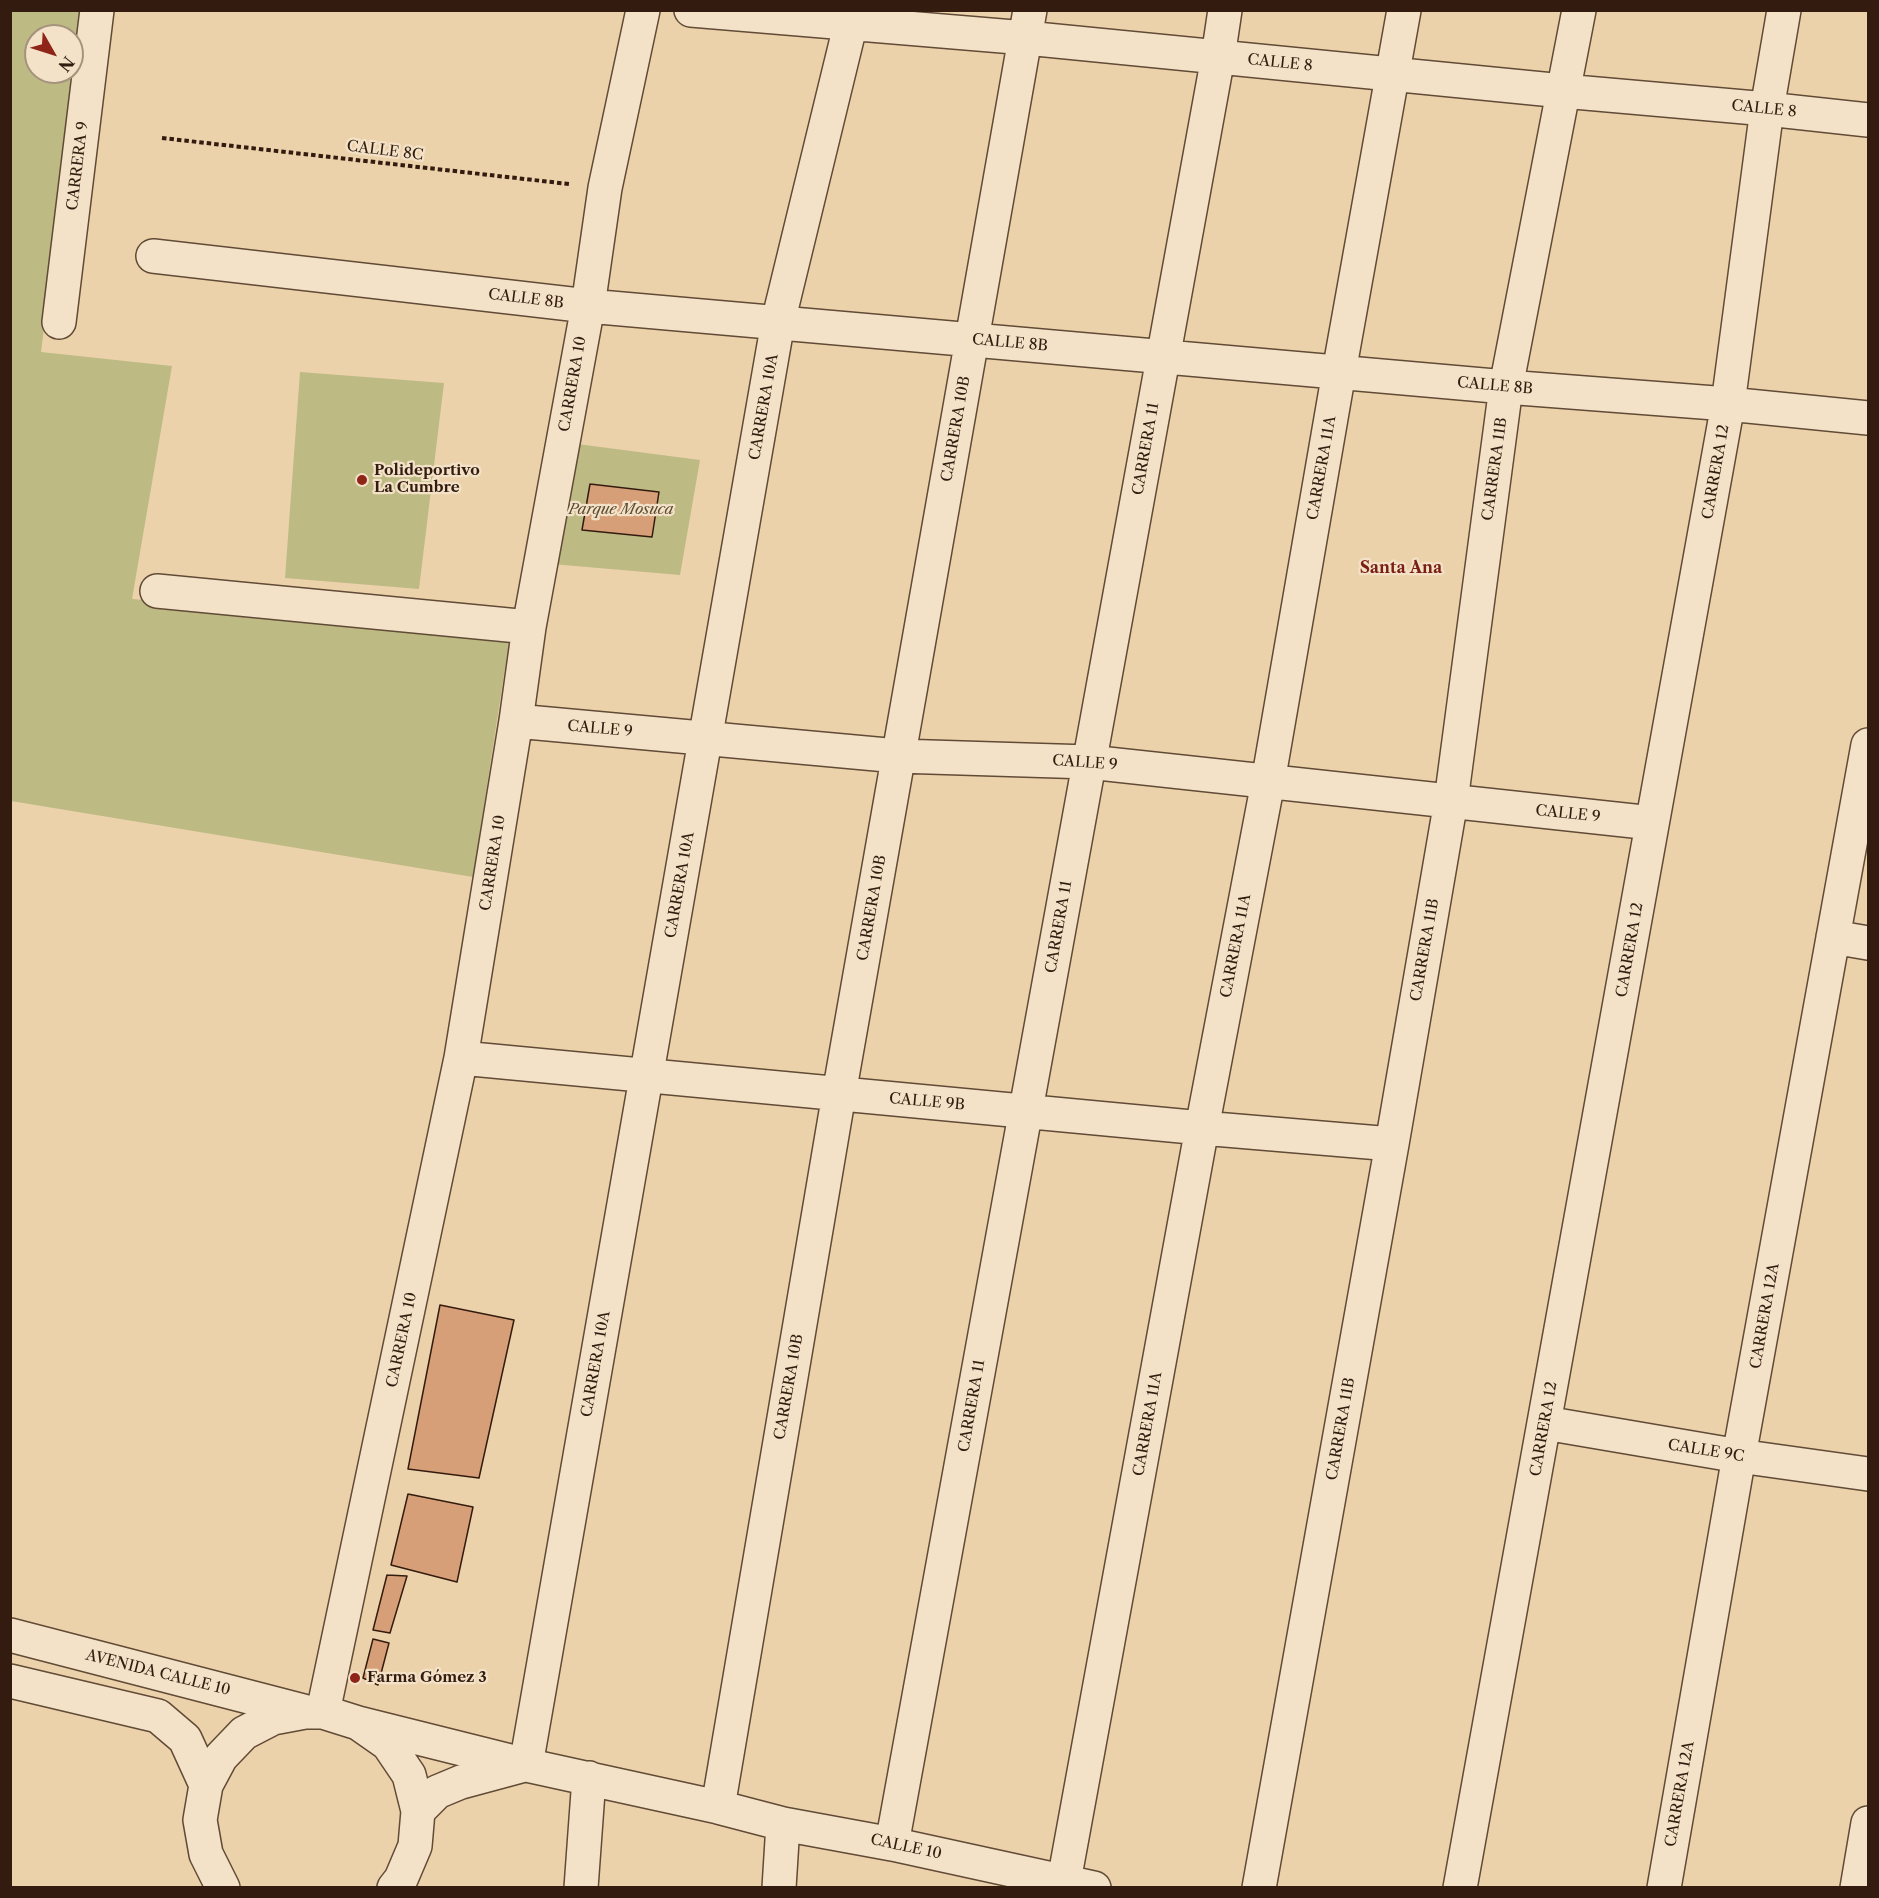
<!DOCTYPE html>
<meta charset="utf-8">
<style>
body{margin:0}
#map{position:relative;width:1879px;height:1898px;overflow:hidden;background:#ecd2ab;font-family:"Libre Caslon Text",serif}
canvas{display:block}
.frame{position:absolute;inset:0;border:12px solid #331c0f;pointer-events:none}
.north{position:absolute;left:24px;top:24px;width:60px;height:60px;box-sizing:border-box;background:#f3e2c8;border:2px solid #a6937e;border-radius:50%;rotate:129deg;font-size:16px;font-weight:700;line-height:24px;text-align:center;color:#331c0f}
.north::after{content:'';display:block;margin:auto;width:21px;height:27px;background:#8f2418;clip-path:polygon(50% 0,100% 100%,50% 72%,0 100%)}
</style>
<div id="map">
<canvas width="1879" height="1898"></canvas>
<div class="frame"></div>
<div class="north">N</div>
</div>
<script>
const context = document.querySelector('canvas').getContext('2d');
context.lineJoin = 'round';
function fillPath(path, color) { context.fillStyle = color; context.fill(path, 'evenodd'); }
const toPath = rows => new Path2D(rows.map(r => 'M' + r).join(''));
function strokePath(path, color, width, dash) { context.strokeStyle = color; context.lineWidth = width; context.lineCap = dash ? 'butt' : 'round'; context.setLineDash(dash || []); context.stroke(path); }
function write(font, color, halo, rows, align = 'center') {
  context.font = font + ' "Libre Caslon Text",serif'; context.lineWidth = 4.5; context.setLineDash([]); context.textBaseline = 'middle'; context.strokeStyle = halo; context.fillStyle = color; for (const [text, x, y, turn = 0] of rows) {
    context.save(); context.translate(x, y); context.rotate((+turn || 0) * Math.PI / 180); context.textAlign = isNaN(turn) ? turn : align; if (halo) context.strokeText(text, 0, 0); context.fillText(text, 0, 0); context.restore();
  }
}
fillPath(toPath([
 [10,11,84,11,41,352,172,366,132,599,511,629,473,877,11,801],
 [36,36,72,36,72,72,36,72],
 [300,372,444,383,419,589,285,578],
 [562,442,700,460,680,575,540,563]
]), '#beba84');
const building = toPath([
 [590,484,659,492,652,537,582,530,590,484],
 [440,1305,514,1320,479,1478,408,1469,440,1305],
 [408,1494,473,1507,457,1582,391,1565,408,1494],
 [387,1575,407,1576,390,1633,373,1630,387,1575],
 [373,1639,389,1643,378,1685,363,1678,373,1639]
]);
fillPath(building, '#d79f78');
strokePath(building, '#331c0f', 1.5);
const minor = toPath([
 [691,10,1026,38,1563,91,1767,109,1868,120],
 [153,256,588,306,1506,387,1728,404,1868,418],
 [59,322,97,10],
 [157,591,529,627],
 [516,721,898,756,1089,762,1652,823],
 [1833,937,1868,943],
 [461,1058,1202,1128,1392,1144],
 [1545,1423,1739,1456,1868,1474],
 [10,1635,303,1711],
 [10,1681,158,1716,185,1739,206,1785],
 [323,1712,461,1058,516,721,529,627,588,306,605,188,643,10],
 [358,1723,526,1765,718,1807,783,1824,892,1844,1094,1888],
 [526,1765,778,322,854,10],
 [718,1807,839,1094,1030,10],
 [418,1811,437,1792,461,1782,524,1765],
 [892,1844,1218,57,1225,10],
 [1064,1881,1202,1128,1268,782,1339,372,1404,10],
 [223,1888,206,1854,200,1820,206,1785,221,1757,244,1733,273,1718,305,1712,323,1712,358,1723,388,1744,409,1775,418,1811,415,1846,401,1879,394,1888],
 [581,1888,589,1778],
 [779,1888,783,1824],
 [1259,1888,1392,1144,1451,801,1506,387,1579,10],
 [1460,1888,1728,404,1767,109,1784,10],
 [1664,1888,1739,1456,1868,745],
 [1857,1888,1868,1823]
]);
strokePath(minor, '#614a36', 36);
strokePath(toPath([
 [162,138,569,184]
]), '#331c0f', 4, [4.5, 3]);
strokePath(minor, '#f3e2c8', 33);
for (const [x, y, r, color] of [
 [362,480,6,"#8f2418"],
 [355,1678,6,"#8f2418"]
]) { const dot = new Path2D(); dot.arc(x, y, r, 0, 2 * Math.PI); context.fillStyle = color; context.fill(dot); strokePath(dot, '#f3e2c8', 2); }
write('15px', '#331c0f', '#f3e2c8', [
 ["CALLE 8",1280,63,6],
 ["CALLE 8",1764,109,6],
 ["CALLE 8C",385,151,7],
 ["CARRERA 9",78,166,-83],
 ["CALLE 8B",526,299,7],
 ["CALLE 8B",1010,343,5],
 ["CARRERA 10",573,384,-80],
 ["CALLE 8B",1495,386,5],
 ["CARRERA 10A",764,407,-80],
 ["CARRERA 10B",956,429,-80],
 ["CARRERA 11",1146,449,-80],
 ["CARRERA 11A",1322,468,-80],
 ["CARRERA 11B",1495,469,-82],
 ["CARRERA 12",1716,472,-80],
 ["CALLE 9",600,729,5],
 ["CALLE 9",1085,763,4],
 ["CALLE 9",1568,814,6],
 ["CARRERA 10",493,863,-81],
 ["CARRERA 10A",680,885,-80],
 ["CARRERA 10B",872,908,-80],
 ["CARRERA 11",1059,927,-80],
 ["CARRERA 11A",1236,946,-79],
 ["CARRERA 11B",1425,950,-80],
 ["CARRERA 12",1630,950,-80],
 ["CALLE 9B",927,1102,5],
 ["CARRERA 12A",1765,1316,-80],
 ["CARRERA 10",402,1340,-78],
 ["CARRERA 10A",596,1364,-80],
 ["CARRERA 10B",789,1387,-80],
 ["CARRERA 11",972,1406,-80],
 ["CARRERA 11A",1148,1424,-80],
 ["CARRERA 11B",1341,1429,-80],
 ["CARRERA 12",1544,1429,-80],
 ["CALLE 9C",1706,1451,9],
 ["AVENIDA CALLE 10",158,1673,14],
 ["CARRERA 12A",1680,1794,-80],
 ["CALLE 10",906,1847,12]
]);
write('bold 15px', '#331c0f', '#f3e2c8', [
 ["Polideportivo",374,471],
 ["La Cumbre",374,488],
 ["Farma Gómez 3",367,1678]
], 'left');
write('italic 15px', '#5d4b32', '#f3e2c8', [
 ["Parque Mosuca",621,510]
]);
write('bold 16px', '#7a1f14', '#f3e2c8', [
 ["Santa Ana",1401,568]
]);
</script>
